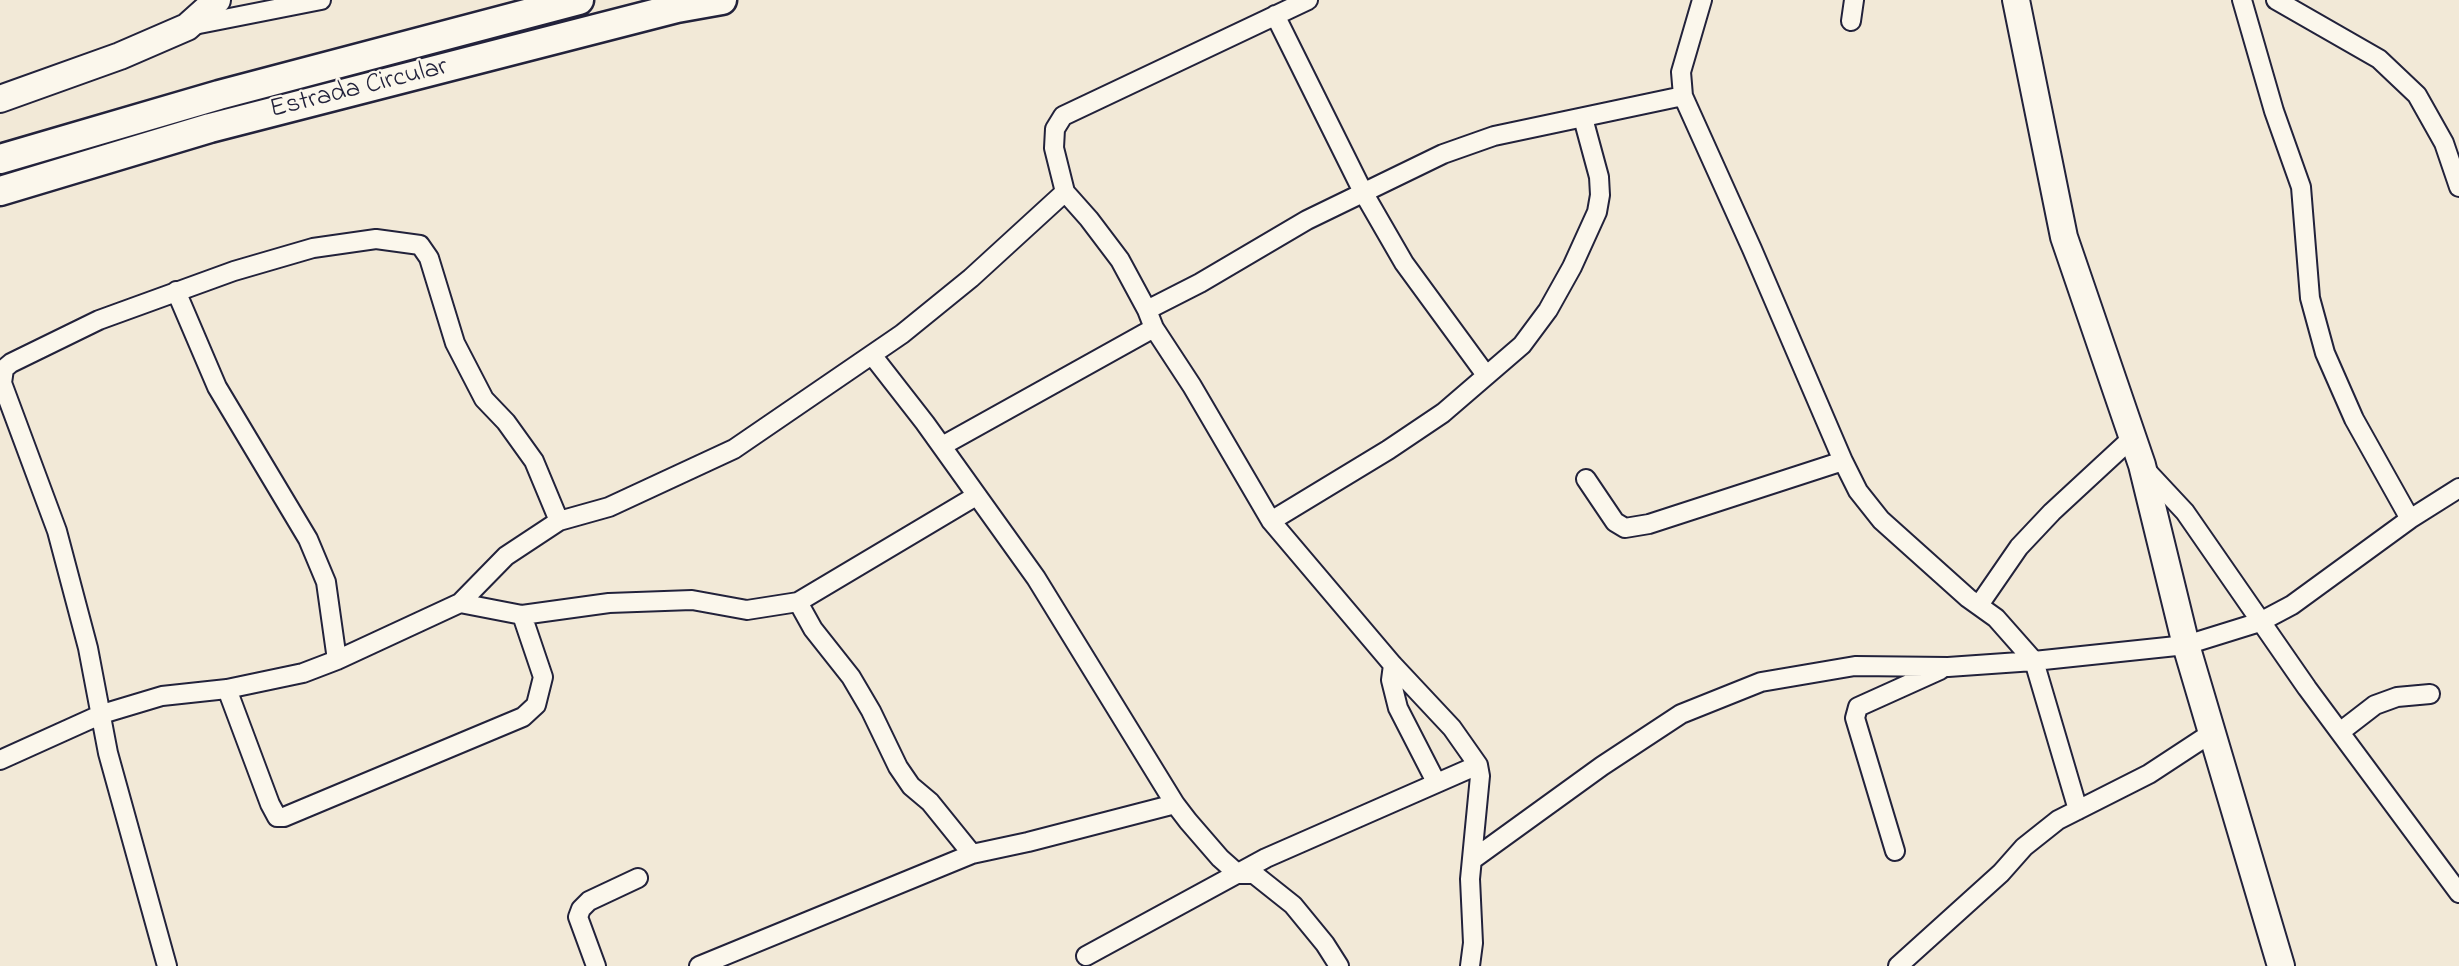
<!DOCTYPE html>
<style>
body{margin:0}
canvas{display:block;background:#f2e9d7}
</style>
<canvas width="2459" height="966"></canvas>
<script>
const context = document.querySelector('canvas').getContext('2d');
context.lineJoin = 'round';
const toPath = rows => new Path2D(rows.map(r => 'M' + r).join(''));
function strokePath(path, color, width, dash) { context.strokeStyle = color; context.lineWidth = width; context.lineCap = dash ? 'butt' : 'round'; context.setLineDash(dash || []); context.stroke(path); }
function write(font, color, halo, rows, align = 'center') {
  context.font = font + ' "Indie Flower",sans-serif'; context.lineWidth = 4.5; context.setLineDash([]); context.textBaseline = 'middle'; context.strokeStyle = halo; context.fillStyle = color; for (const [text, x, y, turn = 0] of rows) {
    context.save(); context.translate(x, y); context.rotate((+turn || 0) * Math.PI / 180); context.textAlign = isNaN(turn) ? turn : align; if (halo) context.strokeText(text, 0, 0); context.fillText(text, 0, 0); context.restore();
  }
}
const street = toPath([
 [1308,0,1063,116,1055,129,1054,148,1065,192,1089,219,1120,260,1147,310,1154,328,1192,386,1271,521,1393,665,1452,728,1478,765,1480,776,1470,879,1473,943,1470,966],
 [1702,0,1681,72,1683,96,1752,249,1843,461,1858,491,1881,520,1968,598,1996,618,2034,661,2078,810],
 [2242,0,2274,111,2301,187,2310,298,2325,353,2354,419,2410,519],
 [2276,0,2379,59,2417,95,2444,143,2459,187],
 [1275,15,1363,192,1404,263,1486,375],
 [1851,21,1854,0],
 [189,26,321,0],
 [176,291,217,387,308,539,326,582,337,660],
 [1147,310,1200,283,1307,220,1443,154,1494,136,1683,96],
 [872,355,925,423,1036,578,1175,804,1188,821,1220,858,1238,874,1254,874,1293,905,1325,944,1339,966],
 [942,446,1154,328],
 [2143,467,2185,512,2307,688,2459,893],
 [1586,479,1615,522,1625,528,1649,524,1843,461],
 [1271,521,1388,450,1443,413,1522,345,1548,310,1572,267,1597,212,1600,195,1599,177,1583,118],
 [798,602,813,629,851,677,871,711,898,767,911,786,930,802,972,854],
 [460,603,522,615,609,603,692,600,747,610,798,602,976,496],
 [1979,605,2019,547,2052,512,2132,438],
 [1393,665,1391,680,1398,708,1436,782],
 [227,689,270,804,277,817,284,817,523,717,536,705,543,677,522,615],
 [2340,732,2375,705,2397,697,2430,694],
 [0,760,102,714,162,696,227,689,303,673,337,660,460,603,506,556,559,521,609,507,734,449,902,334,971,278,1065,192],
 [1895,851,1855,718,1858,707,1940,670],
 [1472,860,1602,766,1681,714,1761,682,1855,666,1948,667,2034,661,2186,645,2260,622,2292,605,2410,519,2459,488],
 [1086,956,1266,858,1478,765],
 [167,966,108,753,88,648,57,531,2,383,4,369,11,363,99,320,234,271,313,248,376,239,420,245,429,258,455,343,484,399,506,422,534,461,559,521],
 [596,966,578,917,581,909,589,901,638,878],
 [699,966,972,854,1028,842,1175,804],
 [1898,966,2001,873,2024,847,2058,820,2149,774,2213,732]
]);
const secondary = toPath([
 [2016,0,2064,237,2142,465,2186,645,2281,966],
 [0,99,120,56,187,27,217,0]
]);
const primary = toPath([
 [0,159,219,95,579,0],
 [0,191,210,128,677,8,722,0]
]);
strokePath(street, '#22223b', 22);
strokePath(secondary, '#22223b', 30);
strokePath(primary, '#22223b', 33);
strokePath(street, '#fbf7ec', 18);
strokePath(secondary, '#fbf7ec', 26);
strokePath(primary, '#fbf7ec', 28);
write('27px', '#22223b', '#fbf7ec', [
 ["Estrada Circular",359,90,-14]
]);
</script>
